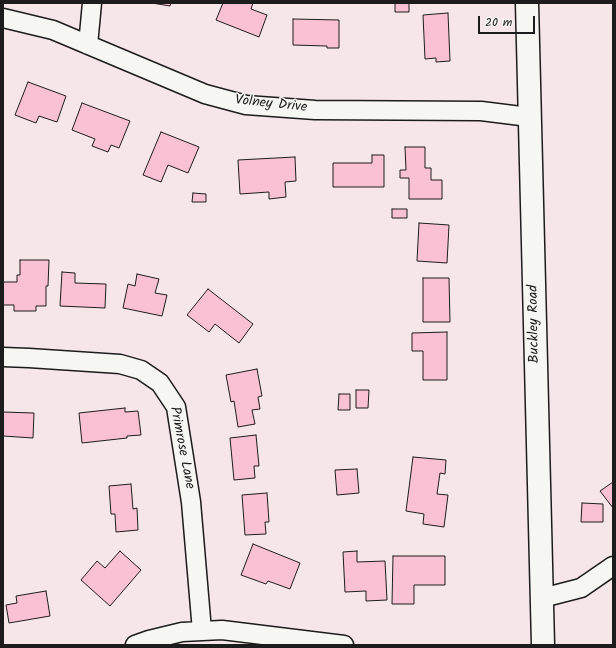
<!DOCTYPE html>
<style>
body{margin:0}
#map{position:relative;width:616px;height:648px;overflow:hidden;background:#f7e6e9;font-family:Kalam,sans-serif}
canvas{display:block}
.frame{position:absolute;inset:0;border:4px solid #1c1c1c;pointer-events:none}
.scale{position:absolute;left:478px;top:16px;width:57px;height:18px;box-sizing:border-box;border:2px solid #1c1c1c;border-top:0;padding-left:5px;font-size:12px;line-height:14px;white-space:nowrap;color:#1c1c1c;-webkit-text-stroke:3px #f6f6f2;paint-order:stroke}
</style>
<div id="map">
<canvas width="616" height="648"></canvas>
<div class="frame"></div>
<div class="scale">20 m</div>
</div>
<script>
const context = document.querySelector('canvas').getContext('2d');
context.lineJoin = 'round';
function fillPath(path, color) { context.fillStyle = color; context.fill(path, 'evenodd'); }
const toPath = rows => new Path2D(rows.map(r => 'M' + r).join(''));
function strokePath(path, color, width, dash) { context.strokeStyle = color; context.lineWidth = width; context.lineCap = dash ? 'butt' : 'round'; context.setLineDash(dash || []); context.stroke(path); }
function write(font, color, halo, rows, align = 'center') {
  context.font = font + ' Kalam,sans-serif'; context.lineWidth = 3; context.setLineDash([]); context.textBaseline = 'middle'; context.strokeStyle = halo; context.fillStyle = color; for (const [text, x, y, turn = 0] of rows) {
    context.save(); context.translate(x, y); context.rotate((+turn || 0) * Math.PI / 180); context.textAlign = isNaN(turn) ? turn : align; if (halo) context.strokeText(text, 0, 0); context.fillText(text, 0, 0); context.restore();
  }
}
const building = toPath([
 [152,3,171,3,170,6,152,3],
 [223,3,253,3,251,9,267,15,259,37,216,20,223,3],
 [395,3,409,3,409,12,395,12,395,3],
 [448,13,450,61,436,62,436,58,425,59,423,15,448,13],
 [293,19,339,20,339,48,327,48,327,46,293,45,293,19],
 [28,82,66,96,57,122,39,116,36,123,15,115,28,82],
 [82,103,130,121,119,148,111,145,108,152,92,146,95,139,72,130,82,103],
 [161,132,199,147,188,173,168,165,161,182,143,175,161,132],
 [405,147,425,147,425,168,431,168,431,180,442,180,442,199,409,199,409,178,400,178,400,170,406,170,405,147],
 [372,155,384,155,384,187,333,187,333,163,372,163,372,155],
 [295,157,296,181,285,182,286,197,269,199,269,192,240,194,238,160,295,157],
 [193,193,206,194,206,202,192,202,193,193],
 [392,209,407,209,407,218,392,218,392,209],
 [419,223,449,225,447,263,417,261,419,223],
 [20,260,49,260,48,286,46,286,46,306,36,306,36,311,14,311,14,305,3,305,3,282,17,282,17,275,20,275,20,260],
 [62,272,75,273,75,283,106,284,105,308,60,306,62,272],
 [137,274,159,279,155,293,167,295,162,316,123,308,128,284,135,286,137,274],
 [423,278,449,278,450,322,423,322,423,278],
 [208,289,253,324,239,343,215,324,209,332,187,315,208,289],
 [447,332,447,380,423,380,423,351,412,351,412,333,447,332],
 [257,369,262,396,258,397,260,409,252,410,255,424,238,427,234,401,231,402,226,375,257,369],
 [356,390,369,390,368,408,356,408,356,390],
 [339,394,350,394,350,410,338,410,339,394],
 [125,408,125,412,138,411,141,435,127,436,127,438,82,443,79,413,125,408],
 [3,412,34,413,33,438,3,436,3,412],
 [256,435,259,466,254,466,255,478,234,480,230,438,256,435],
 [413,457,446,460,445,474,440,473,437,494,448,495,444,527,423,524,424,514,406,511,413,457],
 [357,469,359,493,337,495,335,470,357,469],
 [613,482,613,508,600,491,613,482],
 [131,484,133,509,137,508,138,530,116,532,115,514,111,514,109,486,131,484],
 [267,493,269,522,265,522,266,534,245,535,242,495,267,493],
 [582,503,603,504,603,522,581,522,582,503],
 [253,544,300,563,290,589,268,581,266,584,241,575,253,544],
 [120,551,141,570,110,606,81,580,97,561,105,568,120,551],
 [357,551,357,562,385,561,387,600,366,601,366,591,345,592,343,552,357,551],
 [393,556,445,556,445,585,414,585,414,604,392,604,393,556],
 [46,591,50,616,9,623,6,605,17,603,16,596,46,591]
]);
fillPath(building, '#fac1d4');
strokePath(building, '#1c1c1c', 1);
const minor = toPath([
 [3,18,53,30,205,94,246,105,315,110,481,111,529,117],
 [88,45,92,3],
 [3,357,29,358,120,364,141,370,160,383,176,407,191,502,202,631],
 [542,598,581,588,613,566],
 [135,645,149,640,182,632,222,630,344,645]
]);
const tertiary = toPath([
 [527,3,543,645]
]);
strokePath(minor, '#1c1c1c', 21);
strokePath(tertiary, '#1c1c1c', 25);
strokePath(minor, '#f6f6f2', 18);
strokePath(tertiary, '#f6f6f2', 22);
write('14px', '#1c1c1c', '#f6f6f2', [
 ["Volney Drive",271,105,6],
 ["Buckley Road",535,324,-91],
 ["Primrose Lane",181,448,79]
]);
</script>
